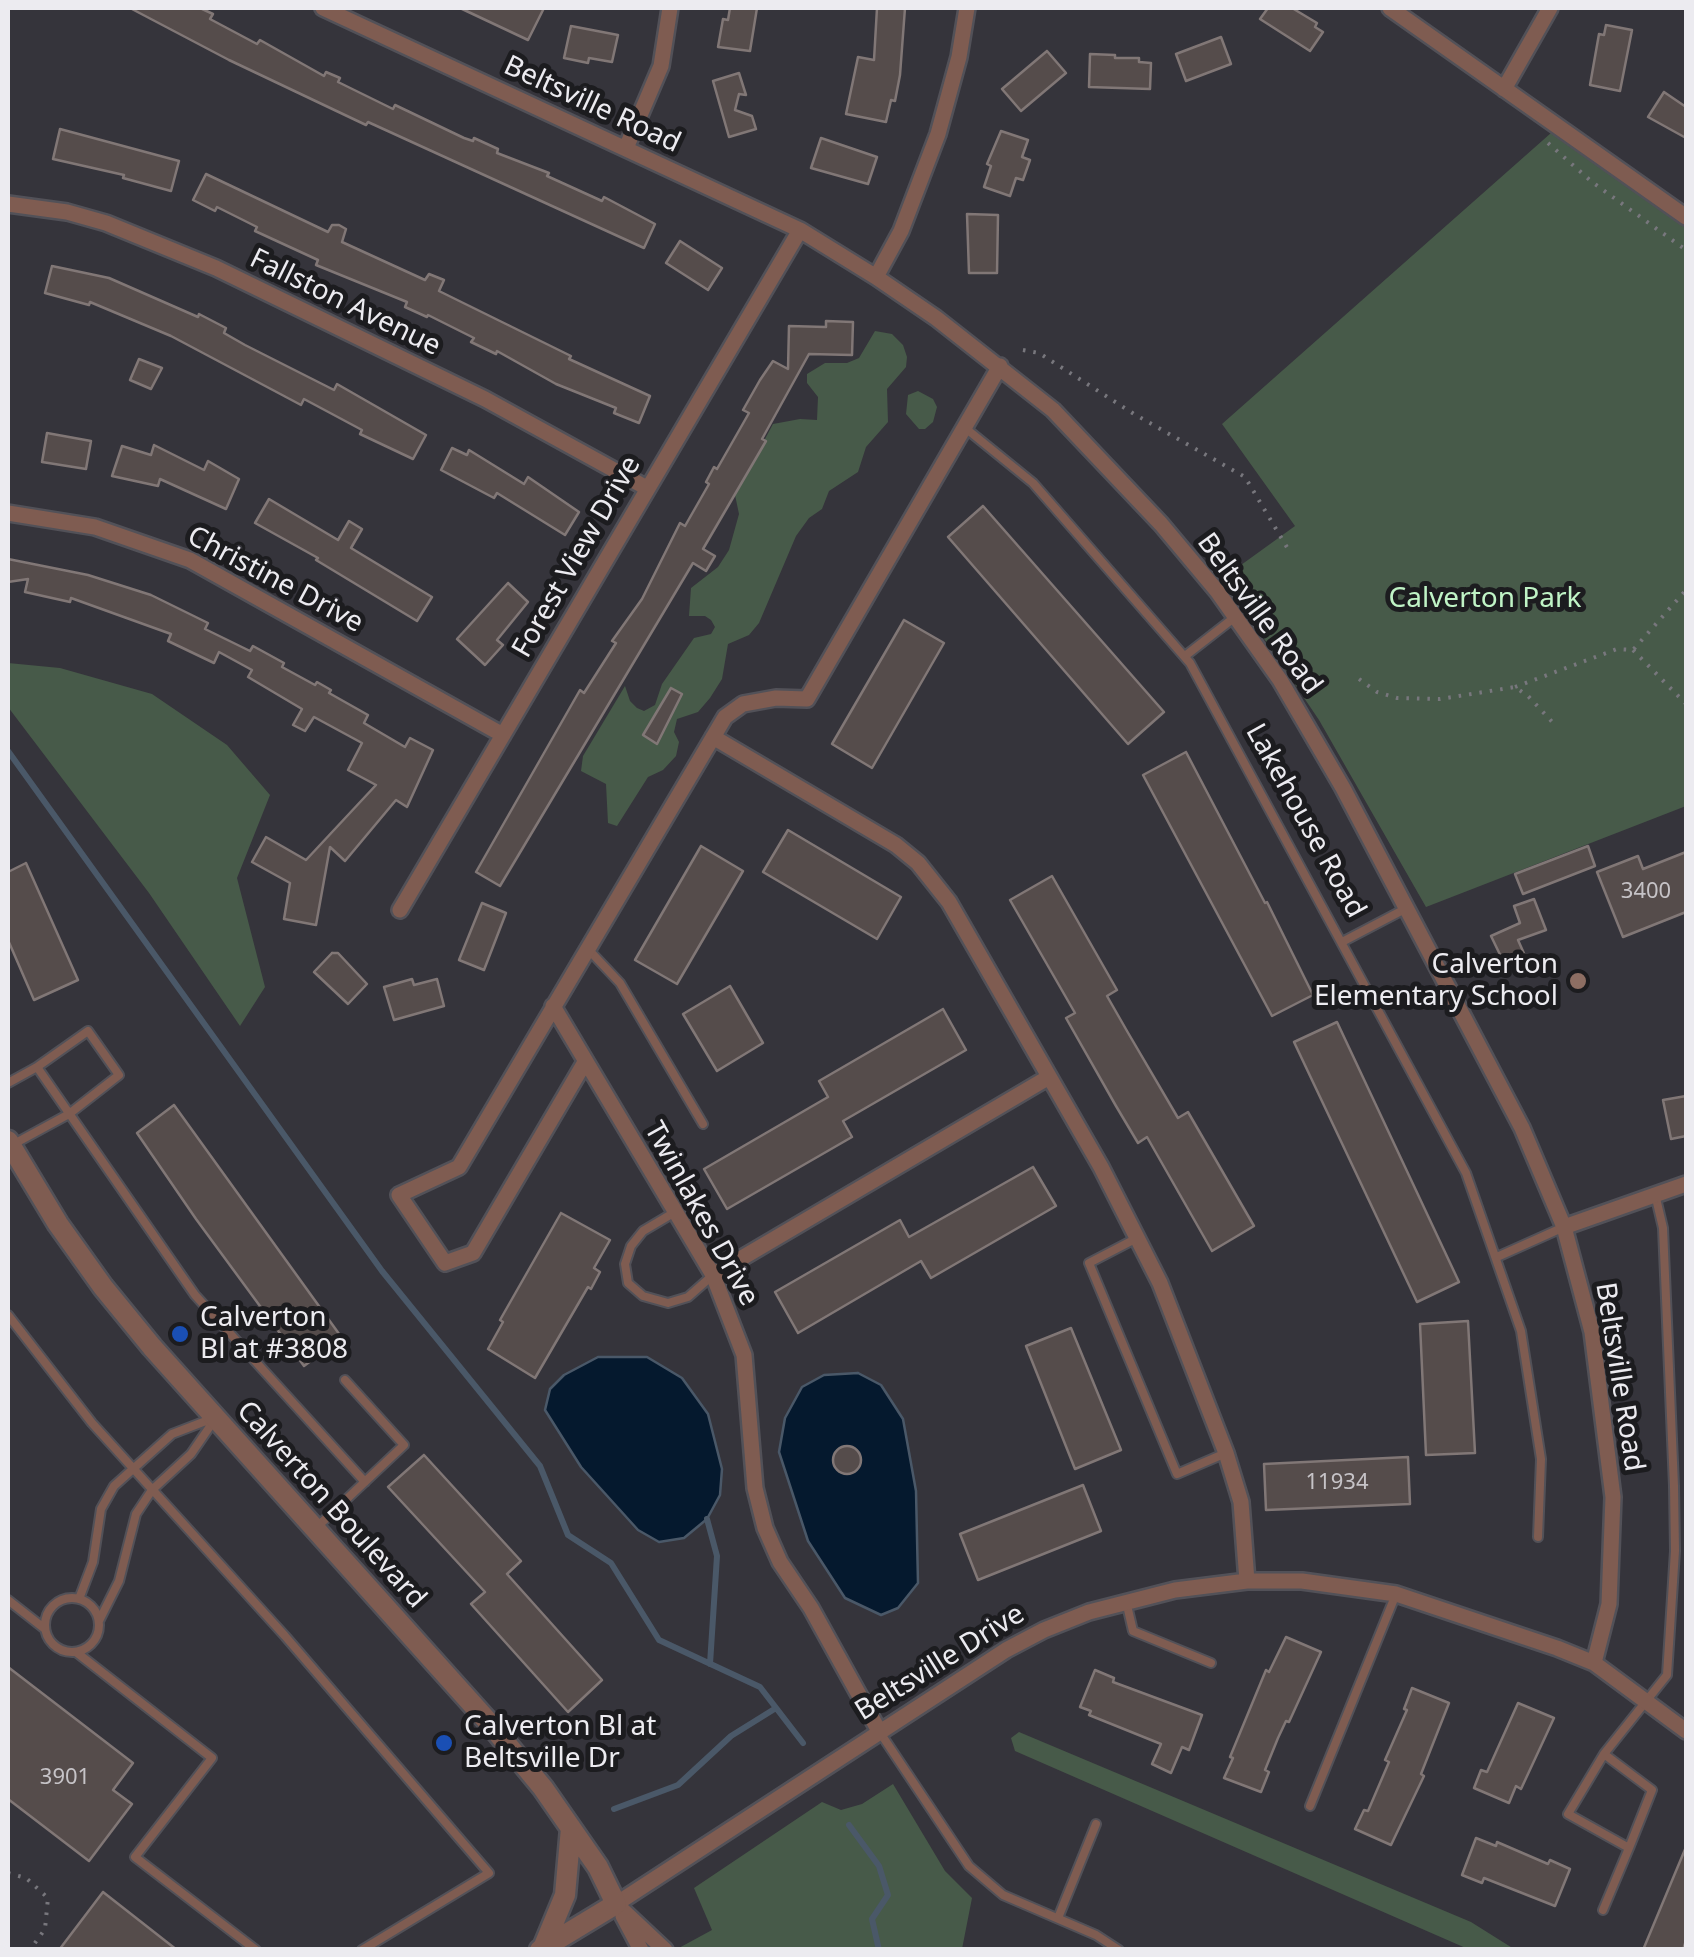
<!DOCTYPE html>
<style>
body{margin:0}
#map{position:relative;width:1694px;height:1957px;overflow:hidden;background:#35343b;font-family:"Noto Sans",sans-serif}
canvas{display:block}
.frame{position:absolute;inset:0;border:10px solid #ecebf0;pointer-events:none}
</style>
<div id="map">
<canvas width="1694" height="1957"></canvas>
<div class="frame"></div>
</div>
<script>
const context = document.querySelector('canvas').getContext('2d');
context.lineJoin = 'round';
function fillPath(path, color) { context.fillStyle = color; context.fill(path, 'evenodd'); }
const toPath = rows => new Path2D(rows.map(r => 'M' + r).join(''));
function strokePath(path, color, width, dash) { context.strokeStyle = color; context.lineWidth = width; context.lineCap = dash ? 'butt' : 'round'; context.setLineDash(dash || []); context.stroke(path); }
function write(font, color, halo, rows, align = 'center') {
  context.font = font + ' "Noto Sans",sans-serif'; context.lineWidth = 10; context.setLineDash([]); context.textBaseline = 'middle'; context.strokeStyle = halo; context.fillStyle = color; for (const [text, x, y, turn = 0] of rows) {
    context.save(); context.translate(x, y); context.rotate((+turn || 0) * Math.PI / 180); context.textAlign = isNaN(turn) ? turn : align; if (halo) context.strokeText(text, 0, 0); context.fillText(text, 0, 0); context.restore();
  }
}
fillPath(toPath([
 [1551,133,1686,228,1686,806,1426,907,1319,720,1223,578,1295,526,1222,424],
 [875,331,892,334,903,345,907,357,906,367,887,389,888,422,866,447,858,472,829,491,822,509,809,518,796,536,759,623,749,635,728,644,722,679,710,698,698,712,677,719,674,732,679,742,676,756,663,770,648,777,617,826,608,823,606,784,581,771,583,756,625,686,630,701,637,708,644,711,655,705,662,684,694,638,711,634,715,627,711,620,705,616,689,616,691,588,718,567,729,550,739,514,735,495,773,424,800,419,817,420,818,397,807,383,807,374,825,363,847,363,859,358],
 [918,391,933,399,937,407,933,422,925,429,919,429,906,414,908,395],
 [8,663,60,668,152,694,227,745,270,795,237,878,265,987,240,1026,149,893,8,707],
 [1019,1732,1471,1922,1514,1949,1468,1949,1015,1751,1011,1738],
 [893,1784,945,1871,972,1898,962,1949,677,1949,712,1930,694,1888,822,1802,841,1810,862,1804]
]), '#475a49');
const water = toPath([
 [598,1357,647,1357,682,1378,708,1414,722,1469,720,1495,707,1519,684,1538,659,1542,638,1530,581,1467,545,1410,550,1389,564,1375,598,1357],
 [858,1373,881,1385,903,1419,916,1491,918,1583,898,1608,881,1615,845,1598,808,1541,779,1452,785,1418,802,1387,824,1375,858,1373]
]);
fillPath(water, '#05192e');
strokePath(water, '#4a5868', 2.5);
strokePath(toPath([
 [8,751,382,1271,540,1466,568,1535,611,1563,659,1640,760,1687,803,1743],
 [707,1519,717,1556,710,1664],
 [614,1809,678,1785,731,1736,776,1708],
 [849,1825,879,1866,888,1895,872,1919,879,1950]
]), '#4a5868', 6);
const building = toPath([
 [130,8,200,8,213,14,210,19,257,44,260,40,324,76,326,72,340,78,338,82,393,109,395,105,464,138,473,141,474,138,498,149,497,153,549,173,547,176,602,201,604,197,655,224,644,248,368,122,366,125,229,60,130,8],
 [460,8,544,8,528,40,460,8],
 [730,8,757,8,750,51,718,47,723,19,728,20,730,8],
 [877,8,905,8,900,75,895,101,891,100,886,122,846,114,858,57,874,60,877,8],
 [1268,8,1292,8,1317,23,1315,27,1323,32,1310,51,1260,19,1268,8],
 [1606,25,1632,30,1620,91,1590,85,1599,34,1604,35,1606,25],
 [571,26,618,35,612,62,589,58,588,63,564,58,571,26],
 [1221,37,1231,64,1186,81,1176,54,1221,37],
 [1047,51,1066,73,1021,111,1002,89,1047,51],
 [1090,54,1115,55,1115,58,1139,58,1139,62,1151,63,1150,89,1089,87,1090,54],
 [739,73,746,95,739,94,735,110,752,116,756,129,729,137,713,81,739,73],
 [1664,92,1686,107,1686,138,1648,117,1664,92],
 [60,129,179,161,171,191,123,178,124,175,53,159,60,129],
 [1001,131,1028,140,1022,157,1030,160,1023,180,1016,178,1010,196,984,187,991,166,987,164,1001,131],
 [821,138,877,157,868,184,811,168,821,138],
 [206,174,328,232,332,225,339,225,346,229,342,242,425,280,429,274,444,280,439,291,571,356,569,359,650,396,639,423,614,413,616,408,556,384,497,351,496,354,471,342,474,338,428,315,427,317,405,307,407,302,316,265,318,260,255,231,257,227,217,207,215,211,193,200,206,174],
 [967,214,998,215,997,273,969,273,967,214],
 [680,241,722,268,708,290,666,263,680,241],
 [52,266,109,278,198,317,199,314,226,328,224,333,245,345,334,390,337,384,426,435,413,459,360,434,362,430,304,399,301,405,171,336,90,302,89,305,45,293,52,266],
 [826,321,853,322,852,355,809,354,762,439,766,441,703,549,715,556,706,571,693,563,500,886,476,872,580,690,584,693,616,643,612,641,642,599,680,523,685,526,709,484,706,482,714,467,717,469,749,413,743,410,760,380,773,361,788,369,789,326,826,327,826,321],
 [139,359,162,368,151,389,130,380,139,359],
 [47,433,91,441,86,469,42,462,47,433],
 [154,445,204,470,208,461,239,479,226,509,160,479,158,486,112,476,122,446,151,455,154,445],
 [452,448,467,455,469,450,524,484,528,477,579,512,565,535,497,493,494,498,441,470,452,448],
 [269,499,338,540,349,521,362,529,351,548,432,597,417,621,316,560,318,558,255,523,269,499],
 [983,506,1164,712,1128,744,948,537,983,506],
 [8,559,88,575,151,595,208,623,205,629,250,651,253,646,284,663,282,667,315,685,317,682,331,690,329,693,368,715,364,723,405,747,410,738,433,750,407,807,396,800,345,861,330,847,316,925,284,919,290,883,252,862,266,837,306,860,376,785,348,770,362,743,314,717,305,731,293,725,302,709,248,677,252,670,219,652,214,663,168,641,171,634,71,598,70,602,25,592,28,579,8,582,8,559],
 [508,583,528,602,497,640,503,645,485,665,457,639,508,583],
 [904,620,944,643,872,768,832,744,904,620],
 [671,688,682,694,657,744,643,735,671,688],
 [1186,752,1265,903,1267,902,1313,995,1272,1016,1143,775,1186,752],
 [788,830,901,897,877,939,763,872,788,830],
 [701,846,743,871,677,984,635,960,701,846],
 [1588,846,1595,866,1523,894,1515,874,1588,846],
 [1686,852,1686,912,1623,937,1597,872,1638,856,1643,869,1686,852],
 [26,863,78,980,34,1000,8,940,8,872,26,863],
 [1052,876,1117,990,1107,996,1127,1031,1178,1118,1188,1112,1254,1226,1212,1251,1147,1137,1138,1143,1116,1106,1066,1018,1075,1013,1010,900,1052,876],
 [1534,899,1546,930,1518,940,1526,958,1506,967,1491,936,1520,923,1514,906,1534,899],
 [482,903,506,913,484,970,459,960,482,903],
 [332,953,338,953,367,984,348,1004,314,972,332,953],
 [412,979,414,985,437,979,444,1006,394,1020,384,987,412,979],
 [730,986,763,1043,717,1071,683,1014,730,986],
 [943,1009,966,1050,843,1121,852,1137,727,1209,704,1169,828,1097,819,1081,943,1009],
 [1337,1022,1459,1282,1417,1302,1294,1042,1337,1022],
 [1686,1096,1686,1136,1671,1139,1663,1100,1686,1096],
 [174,1105,342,1338,304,1366,196,1219,137,1133,174,1105],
 [1033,1167,1056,1206,931,1278,921,1261,798,1333,775,1292,900,1220,909,1237,1033,1167],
 [561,1213,610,1240,594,1268,600,1272,591,1289,588,1287,535,1378,488,1349,503,1322,500,1320,561,1213],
 [1468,1321,1475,1453,1426,1455,1420,1324,1468,1321],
 [1071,1328,1121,1450,1075,1469,1026,1346,1071,1328],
 '833 1460a14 14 0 1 1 28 0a14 14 0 1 1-28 0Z',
 [424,1455,521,1561,507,1574,602,1680,568,1712,471,1604,485,1592,388,1487,424,1455],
 [1408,1457,1410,1504,1266,1510,1264,1464,1408,1457],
 [1083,1485,1101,1531,978,1580,960,1534,1083,1485],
 [1286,1637,1321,1652,1289,1722,1286,1721,1278,1738,1265,1770,1269,1772,1261,1792,1224,1778,1233,1758,1230,1757,1266,1670,1269,1672,1286,1637],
 [8,1667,133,1763,113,1790,132,1804,89,1861,8,1799,8,1667],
 [1095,1670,1114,1678,1113,1682,1202,1715,1189,1750,1182,1747,1171,1773,1152,1764,1161,1744,1089,1715,1091,1711,1080,1707,1095,1670],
 [1412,1688,1449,1703,1421,1774,1424,1776,1391,1845,1355,1829,1364,1810,1368,1811,1389,1762,1385,1760,1407,1710,1404,1709,1412,1688],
 [1518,1703,1554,1718,1521,1789,1516,1786,1509,1803,1474,1788,1481,1770,1487,1772,1518,1703],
 [1476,1838,1496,1846,1497,1842,1548,1864,1550,1860,1570,1869,1555,1906,1484,1878,1482,1883,1462,1875,1476,1838],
 [1686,1847,1686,1940,1683,1950,1643,1950,1686,1847],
 [103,1892,177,1950,59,1950,103,1892]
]);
fillPath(building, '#554c4b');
strokePath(building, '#817776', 2.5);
const service = toPath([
 [964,427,1033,483,1190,663,1466,1173,1521,1331,1541,1459,1538,1537],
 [1185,656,1235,617],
 [1342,942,1405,909],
 [587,948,620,983,703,1124],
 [8,1083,37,1067,195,1295,365,1482],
 [12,1145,69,1114,119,1075,88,1031,37,1067],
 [675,1212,643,1231,631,1246,625,1264,628,1283,643,1296,668,1303,688,1297,713,1275],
 [1139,1237,1089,1263,1177,1474,1226,1453],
 [1497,1257,1564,1227],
 [8,1315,92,1423,285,1636,489,1873,362,1950],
 [318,1526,404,1445,345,1380],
 '45 1625a27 27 0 1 1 54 0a27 27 0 1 1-54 0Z',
 [79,1599,93,1562,101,1509,114,1486,172,1434,211,1419],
 [8,1600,45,1629],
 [1126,1601,1133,1631,1211,1663],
 [99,1621,119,1581,136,1514,152,1490,191,1454,213,1422],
 [76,1652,212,1758,135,1857,256,1950],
 [879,1731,969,1866,1003,1895,1096,1935,1119,1950],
 [1604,1754,1652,1790,1629,1848,1568,1814,1604,1754,1667,1675,1675,1551,1674,1486,1663,1228,1655,1194],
 [1310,1806,1396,1594],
 [1603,1910,1629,1848],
 [1058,1918,1096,1824]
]);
const minor = toPath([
 [323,8,800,230,876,277,936,318,1053,410,1161,524,1217,591,1280,680,1343,788,1522,1128,1564,1227,1592,1332,1613,1497,1609,1604,1594,1663],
 [1390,8,1686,217],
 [1504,89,1550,8],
 [626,148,661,66,670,8],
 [8,204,67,212,106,223,216,268,485,399,645,487],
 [876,277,901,231,938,134,959,57,967,8],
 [8,513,95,527,190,560,503,735],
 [713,737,896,845,918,863,949,902,1101,1167,1160,1283,1226,1453,1241,1502,1247,1581],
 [400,910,800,230],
 [553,1006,713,1275,744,1355,755,1488,765,1528,780,1562,811,1608,879,1731],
 [585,1062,473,1253,445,1263,399,1195,459,1167,725,717,743,704,776,698,807,699,1000,366],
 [1564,1227,1686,1184],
 [713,1275,1049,1077],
 [616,1904,1006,1650,1044,1630,1089,1612,1175,1590,1247,1581,1302,1581,1396,1594,1557,1648,1594,1663,1686,1731],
 [616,1904,665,1950],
 [623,1916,641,1950]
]);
const tertiary = toPath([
 [8,1141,58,1224,103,1287,152,1347,491,1725,543,1788,598,1867,616,1904,540,1950],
 [543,1948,565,1895,571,1828]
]);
strokePath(service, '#525158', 12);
strokePath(minor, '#525158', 20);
strokePath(tertiary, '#525158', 25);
strokePath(toPath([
 [1548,143,1592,182,1686,250],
 [1023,350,1039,353,1134,414,1245,477,1288,549],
 [1633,650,1685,703],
 [1359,679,1377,692,1397,698,1440,699,1515,687,1528,696,1556,726],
 [1515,687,1617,649,1633,650,1686,590],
 [1686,701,1686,758],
 [8,1873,26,1878,48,1898,45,1929,30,1950]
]), '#78777d', 4, [2.5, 8]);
strokePath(service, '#7f5c51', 8);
strokePath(minor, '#7f5c51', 15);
strokePath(tertiary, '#7f5c51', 20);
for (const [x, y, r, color] of [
 [1578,981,10,"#8d6e63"],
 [180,1334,10,"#1a4fb4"],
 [444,1743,10,"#1a4fb4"]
]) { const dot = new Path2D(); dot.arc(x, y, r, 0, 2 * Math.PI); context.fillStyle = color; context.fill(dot); strokePath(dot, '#1c1c1f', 4); }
write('22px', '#c6c3c7', null, [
 ["3400",1646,892],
 ["11934",1337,1483],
 ["3901",65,1778]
]);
write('28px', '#ecebf0', '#1c1c1f', [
 ["Beltsville Road",592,105,25],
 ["Fallston Avenue",345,303,26],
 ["Forest View Drive",577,557,-60],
 ["Christine Drive",275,580,28],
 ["Beltsville Road",1259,614,54],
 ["Lakehouse Road",1305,821,61],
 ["Twinlakes Drive",701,1214,61],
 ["Beltsville Road",1619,1377,81],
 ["Calverton Boulevard",331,1505,48],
 ["Beltsville Drive",940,1663,-32]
]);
write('28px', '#c0f4c6', '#1c1c1f', [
 ["Calverton Park",1485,599]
]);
write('28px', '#ecebf0', '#1c1c1f', [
 ["Calverton",1558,965,"right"],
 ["Elementary School",1558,997,"right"],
 ["Calverton",200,1318],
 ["Bl at #3808",200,1350],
 ["Calverton Bl at",464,1727],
 ["Beltsville Dr",464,1759]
], 'left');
</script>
